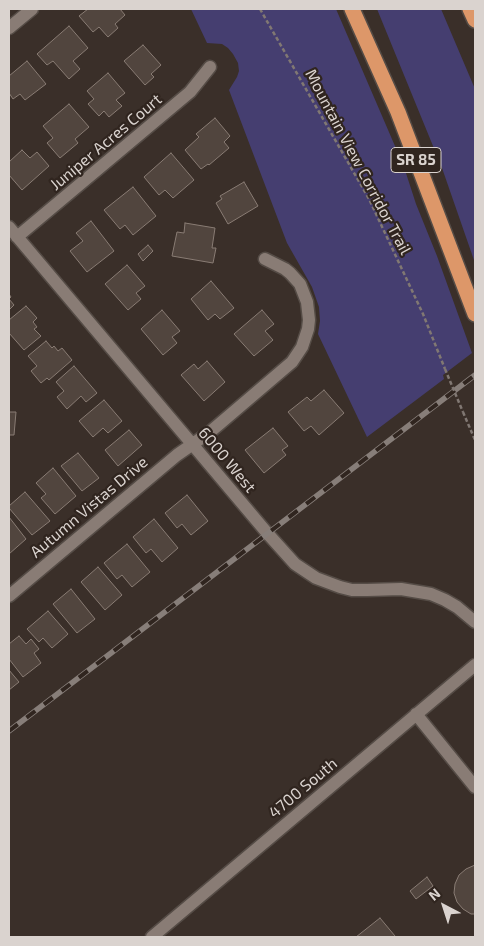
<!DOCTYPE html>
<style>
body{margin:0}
#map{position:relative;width:484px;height:946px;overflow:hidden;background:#3a2f29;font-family:"Exo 2",sans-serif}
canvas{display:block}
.frame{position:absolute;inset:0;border:10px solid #dad3cf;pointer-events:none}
.north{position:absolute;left:419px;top:881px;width:50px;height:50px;-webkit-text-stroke:4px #30251f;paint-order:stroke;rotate:320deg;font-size:14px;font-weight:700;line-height:20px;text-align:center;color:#dad3cf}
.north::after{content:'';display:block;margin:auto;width:18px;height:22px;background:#dad3cf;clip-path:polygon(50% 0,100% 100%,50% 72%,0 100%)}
</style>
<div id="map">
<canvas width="484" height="946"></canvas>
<div class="frame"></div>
<div class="north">N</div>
</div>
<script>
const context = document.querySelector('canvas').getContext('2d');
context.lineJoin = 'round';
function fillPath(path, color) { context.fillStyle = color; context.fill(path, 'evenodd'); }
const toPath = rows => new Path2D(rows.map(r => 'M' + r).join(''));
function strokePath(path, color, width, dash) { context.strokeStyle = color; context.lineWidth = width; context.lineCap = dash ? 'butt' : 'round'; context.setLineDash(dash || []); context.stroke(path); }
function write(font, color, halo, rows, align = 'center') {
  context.font = font + ' "Exo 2",sans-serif'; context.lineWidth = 4.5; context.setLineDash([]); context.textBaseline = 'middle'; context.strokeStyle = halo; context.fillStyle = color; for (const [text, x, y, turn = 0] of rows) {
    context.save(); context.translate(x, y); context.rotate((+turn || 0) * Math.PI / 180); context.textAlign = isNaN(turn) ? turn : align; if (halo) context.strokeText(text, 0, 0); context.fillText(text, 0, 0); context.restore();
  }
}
fillPath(toPath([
 [191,9,336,9,404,167,416,204,437,256,472,353,443,375,444,379,367,437,318,334,320,321,319,307,312,287,287,243,229,90,237,77,239,71,238,63,233,54,228,48,222,44,207,43],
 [377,9,441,9,475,89,475,263,442,168]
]), '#453e70');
const building = toPath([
 [88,9,120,9,125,15,115,24,118,28,108,37,99,27,93,32,79,16,88,9],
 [69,26,88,48,73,61,80,69,69,79,53,61,47,65,37,54,69,26],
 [143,45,161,65,151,74,154,77,145,85,124,61,143,45],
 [27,61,46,84,25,100,20,94,13,99,9,93,9,76,27,61],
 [108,73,125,93,116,100,122,106,109,117,104,111,99,116,88,104,94,99,87,91,108,73],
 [69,104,89,127,75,139,78,143,60,158,47,143,53,138,43,126,69,104],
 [215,118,230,136,224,142,229,148,209,165,208,164,201,169,185,150,199,137,196,134,215,118],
 [22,150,30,158,37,152,49,166,22,190,9,175,9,162,22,150],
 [171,153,194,180,173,198,165,190,159,195,144,177,171,153],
 [244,182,258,206,228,224,216,203,222,199,220,196,244,182],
 [133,187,156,216,133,235,125,225,120,229,104,210,133,187],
 [91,221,114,251,87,272,70,251,83,241,76,233,91,221],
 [185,223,215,228,212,248,216,248,213,263,172,256,177,232,184,233,185,223],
 [148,245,153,251,143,261,138,254,148,245],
 [127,265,145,286,136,293,141,299,128,310,105,284,127,265],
 [211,281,234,308,220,319,215,314,208,320,191,299,211,281],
 [9,294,11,297,9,299,14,305,9,310,9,294],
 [26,306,37,318,33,322,37,327,34,329,41,336,24,350,9,333,9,320,26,306],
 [162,310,180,331,172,337,177,343,163,355,141,329,162,310],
 [262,310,274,324,265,331,273,340,254,356,234,334,262,310],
 [46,341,52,348,54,346,58,351,62,348,72,360,49,380,47,378,41,383,31,371,37,366,28,356,46,341],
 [207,361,225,382,204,401,181,375,194,364,198,369,207,361],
 [74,366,97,393,86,402,81,396,67,409,57,397,64,391,56,382,74,366],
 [324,390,344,413,319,435,311,426,304,431,288,412,307,397,311,401,324,390],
 [104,400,122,421,108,433,103,428,93,437,79,421,104,400],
 [9,412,16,412,14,435,9,435,9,412],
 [273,428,288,446,282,450,286,455,264,473,245,450,273,428],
 [129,430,142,445,118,466,105,450,129,430],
 [78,453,99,478,82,491,61,466,78,453],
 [53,468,76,496,55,514,41,498,46,494,36,483,53,468],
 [25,492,50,521,32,535,9,508,9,506,25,492],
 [187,495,208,521,191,535,182,524,177,528,165,513,187,495],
 [9,517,26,539,9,554,9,517],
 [154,519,178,548,162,562,151,549,146,553,133,537,154,519],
 [127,544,150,572,132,587,122,575,117,579,104,563,127,544],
 [98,567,122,595,105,610,81,582,98,567],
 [71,589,95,619,77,633,53,604,71,589],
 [48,611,68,634,52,648,43,638,39,642,27,629,48,611],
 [19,636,26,644,31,639,39,649,34,653,41,663,23,677,9,659,9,644,19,636],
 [9,670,19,682,9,690,9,670],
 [475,865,475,914,471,914,463,909,457,902,454,893,455,884,459,875,466,869,475,865],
 [427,877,433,886,416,899,410,891,427,877],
 [380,918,395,936,394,937,356,937,380,918]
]);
fillPath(building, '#51453e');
strokePath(building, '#897c74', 1);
const minor = toPath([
 [9,28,32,9],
 [9,227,268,534,295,564,316,578,340,587,352,590,367,590,401,589,431,594,445,600,457,607,475,622],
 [17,237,190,92,210,67],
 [9,596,177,455,210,432,292,362,302,347,308,329,309,320,307,302,300,284,290,273,285,269,265,259],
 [416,714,475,787],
 [152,937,475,665]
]);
const highway = toPath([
 [352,9,398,112,475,314],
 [470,9,475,20]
]);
strokePath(minor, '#554c46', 15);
strokePath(highway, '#554c46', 18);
strokePath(toPath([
 [260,9,369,199,423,314,445,369],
 [463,412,475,440]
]), '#817873', 2.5, [4, 2.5]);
strokePath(minor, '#897c75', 12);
strokePath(highway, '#dd9769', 15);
const rail = toPath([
 [9,731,475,375]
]);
strokePath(rail, '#877e79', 5.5);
strokePath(rail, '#30251f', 4, [11]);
strokePath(toPath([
 [445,369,463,412]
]), '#817873', 2.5, [4, 2.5]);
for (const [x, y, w] of [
 [416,160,50]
]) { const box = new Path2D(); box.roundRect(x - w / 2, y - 12.5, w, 25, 4); context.fillStyle = '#30251f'; context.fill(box); strokePath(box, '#dad3cf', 1); }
write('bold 15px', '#dad3cf', null, [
 ["SR 85",416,160]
]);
write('16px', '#dad3cf', '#30251f', [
 ["Juniper Acres Court",106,142,-40],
 ["Mountain View Corridor Trail",358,162,62],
 ["6000 West",227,460,50],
 ["Autumn Vistas Drive",89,507,-40],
 ["4700 South",303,788,-40]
]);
</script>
